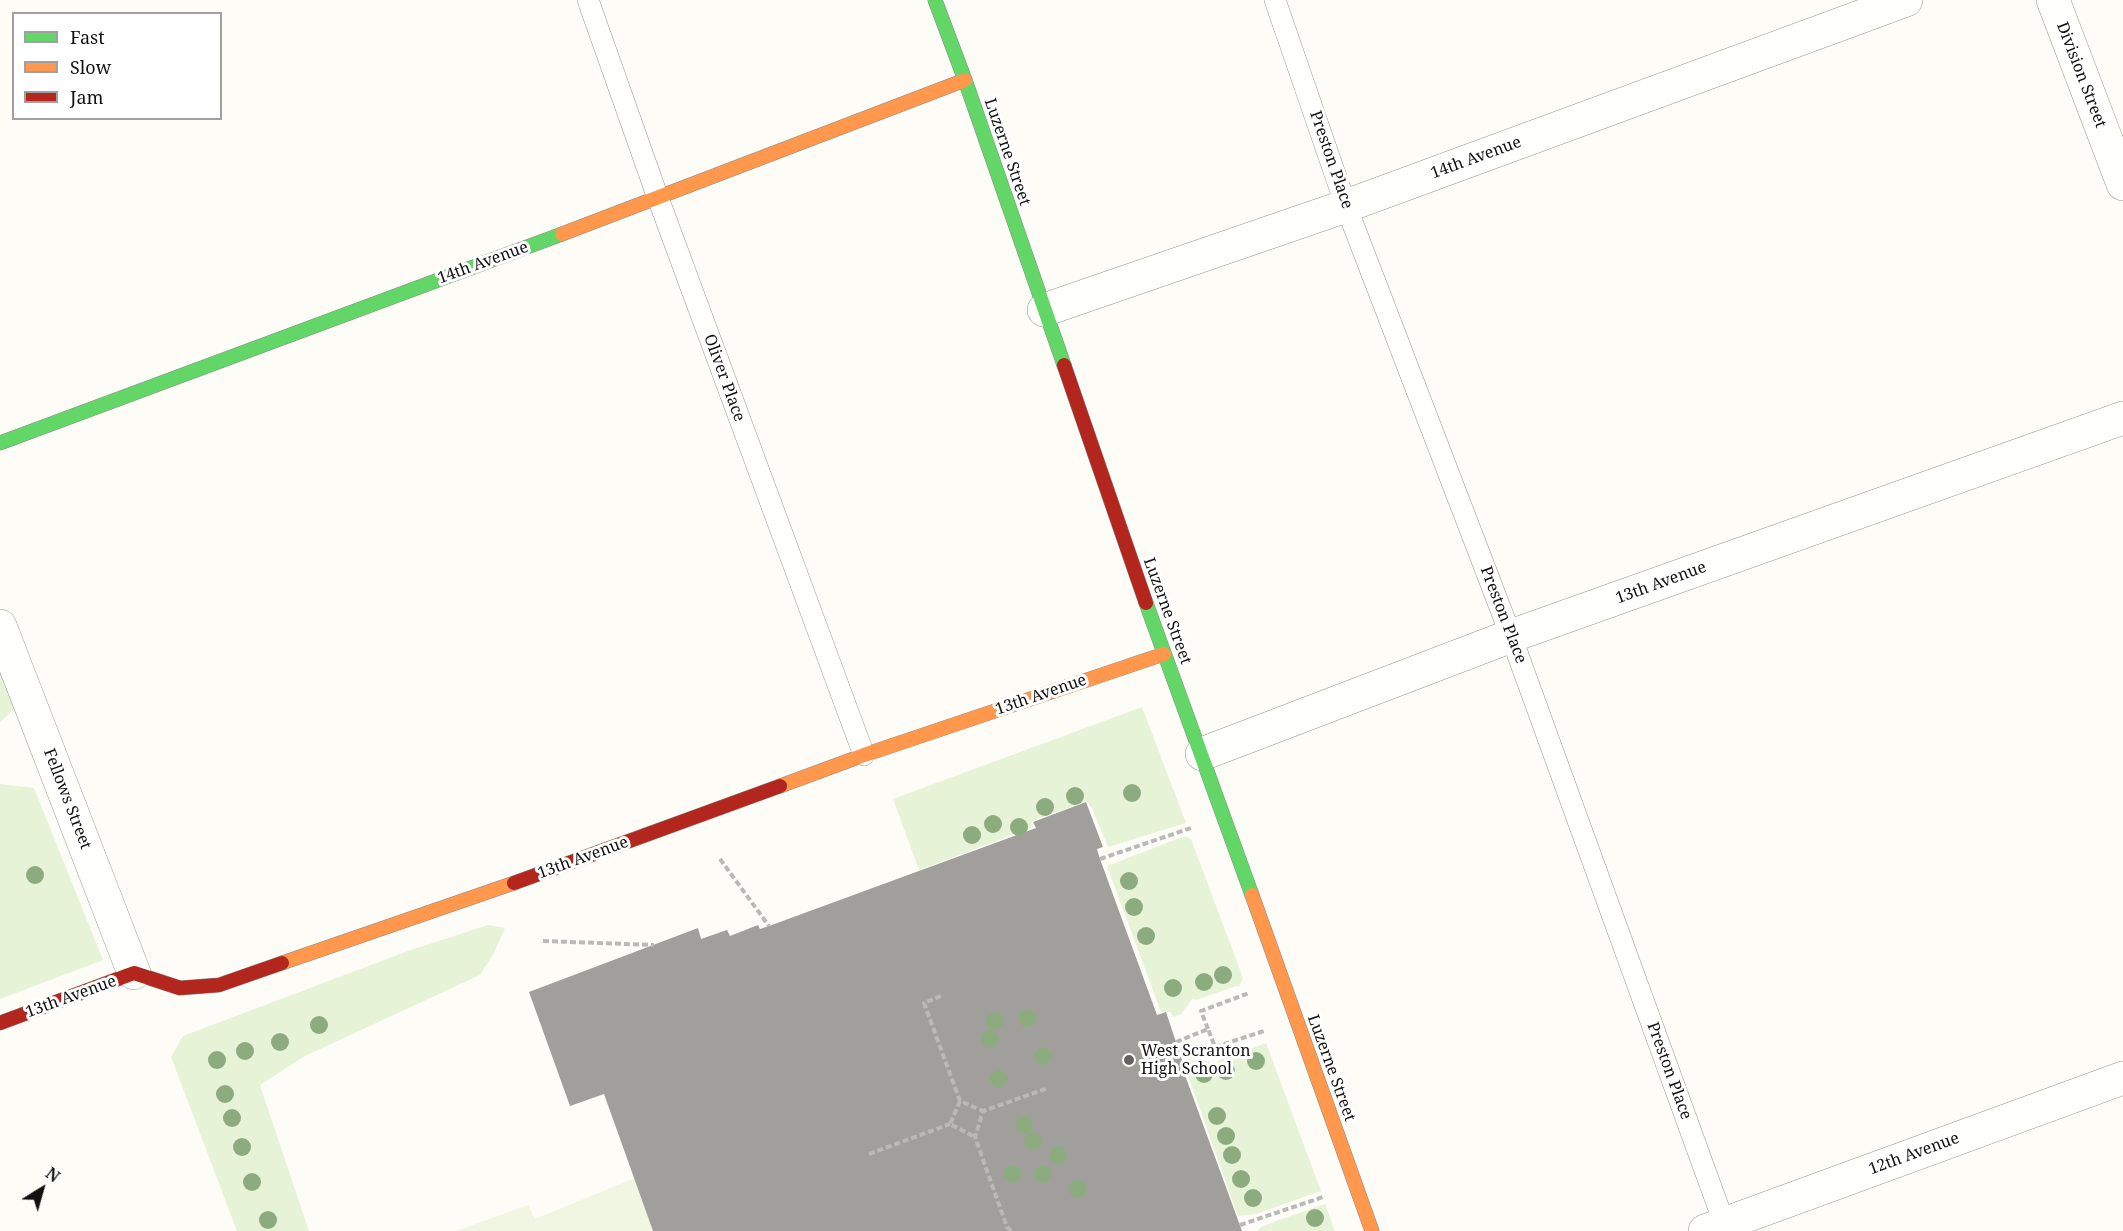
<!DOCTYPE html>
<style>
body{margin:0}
#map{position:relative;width:2123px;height:1231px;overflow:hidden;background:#fdfcf7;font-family:"Noto Serif",serif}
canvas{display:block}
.legend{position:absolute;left:12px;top:12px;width:210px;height:108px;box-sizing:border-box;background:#fff;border:2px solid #a0a0a0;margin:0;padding:8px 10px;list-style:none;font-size:18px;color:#111}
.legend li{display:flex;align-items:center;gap:12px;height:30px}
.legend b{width:30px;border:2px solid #a0a0a0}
.north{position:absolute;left:12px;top:1159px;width:60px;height:60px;-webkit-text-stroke:4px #fff;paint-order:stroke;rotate:37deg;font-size:16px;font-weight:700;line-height:24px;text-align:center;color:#111}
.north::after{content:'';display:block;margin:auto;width:21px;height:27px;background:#111;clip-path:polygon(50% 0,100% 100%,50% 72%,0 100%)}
</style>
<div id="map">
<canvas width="2123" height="1231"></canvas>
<ul class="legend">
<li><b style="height:8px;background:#63d668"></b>Fast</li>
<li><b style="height:8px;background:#ff974d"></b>Slow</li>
<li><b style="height:8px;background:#b3261e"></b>Jam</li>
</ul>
<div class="north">N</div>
</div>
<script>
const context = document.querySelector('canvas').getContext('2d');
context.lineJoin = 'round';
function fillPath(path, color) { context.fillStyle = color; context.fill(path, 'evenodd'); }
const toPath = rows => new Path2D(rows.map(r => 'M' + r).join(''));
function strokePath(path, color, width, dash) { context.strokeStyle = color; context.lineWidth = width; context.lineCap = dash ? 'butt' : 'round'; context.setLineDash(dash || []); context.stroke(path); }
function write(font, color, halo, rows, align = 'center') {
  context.font = font + ' "Noto Serif",serif'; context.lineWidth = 6; context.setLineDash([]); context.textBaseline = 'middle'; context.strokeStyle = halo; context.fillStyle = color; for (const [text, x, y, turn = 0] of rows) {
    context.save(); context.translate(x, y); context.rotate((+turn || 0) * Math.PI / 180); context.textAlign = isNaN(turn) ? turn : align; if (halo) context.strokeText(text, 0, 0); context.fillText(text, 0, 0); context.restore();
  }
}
fillPath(toPath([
 [0,636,24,700,0,722],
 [1142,707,1186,823,1108,847,1093,811,1087,801,1032,821,1031,828,919,870,893,799],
 [0,784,34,788,103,960,0,999],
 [1185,836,1191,839,1243,978,1239,987,1236,986,1196,1000,1193,998,1180,1015,1173,1017,1171,1012,1161,1012,1107,866],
 [488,925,505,928,494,953,480,975,305,1056,260,1085,309,1231,237,1231,171,1057,183,1036,408,951],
 [1266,1043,1321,1191,1256,1214,1238,1216,1186,1070,1192,1067,1190,1061,1196,1059,1217,1063,1219,1060],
 [1325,1204,1335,1231,1257,1231,1261,1227,1279,1220]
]), '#e7f3d7');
fillPath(toPath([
 [635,1178,653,1231,456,1231,528,1205,535,1219]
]), '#f0f6e1');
fillPath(toPath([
 [1086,802,1103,847,1097,849,1100,859,1157,1015,1166,1012,1183,1063,1182,1067,1242,1231,653,1231,604,1094,570,1106,529,992,698,928,701,939,727,930,730,936,758,925,760,929,769,926,1036,828,1033,822]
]), '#a19f9c');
const lane = toPath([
 [588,0,658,198,864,755],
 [1275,0,1346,206,1511,636,1727,1231]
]);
const street = toPath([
 [2053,0,2123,184],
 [1044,310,1346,206,1906,0],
 [0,626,134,973],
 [1202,754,1511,636,2123,418],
 [1705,1231,2123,1078]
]);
const fast = toPath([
 [935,0,965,80,1064,365],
 [0,443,562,234],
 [1146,603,1252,895]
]);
const slow = toPath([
 [562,234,965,80],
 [780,786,864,755,1164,654],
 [1252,895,1372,1231],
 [282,963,514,883]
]);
const jam = toPath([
 [1064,365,1146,603],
 [514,883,780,786],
 [0,1023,134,973,180,988,219,985,282,963]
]);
strokePath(lane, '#979795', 22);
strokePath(street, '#979795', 34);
strokePath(fast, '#8e8d8b', 15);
strokePath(slow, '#8e8d8b', 15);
strokePath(jam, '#8e8d8b', 15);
strokePath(toPath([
 [720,859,769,926],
 [1100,859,1191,828],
 [543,941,654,945],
 [941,996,924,1003,960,1101,983,1111],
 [1208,1029,1201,1011,1249,993],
 [1176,1042,1208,1029,1215,1047,1264,1031],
 [960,1101,950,1124,975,1137],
 [869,1154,950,1124],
 [1240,1225,1323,1197],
 [1011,1231,1007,1227,975,1137,983,1111,1048,1088]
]), '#b9b9b8', 4, [6, 3]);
strokePath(lane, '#fffffe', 21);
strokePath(street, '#fffffe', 33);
strokePath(fast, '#63d668', 14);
strokePath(slow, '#ff974d', 14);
strokePath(jam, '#b3261e', 14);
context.fillStyle = '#8cac80';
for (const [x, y] of [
 [1132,793],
 [1075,796],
 [1045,807],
 [993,824],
 [1019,827],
 [972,835],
 [35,875],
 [1129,881],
 [1134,907],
 [1146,936],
 [1223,975],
 [1204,982],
 [1173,988],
 [1027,1018],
 [995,1021],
 [319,1025],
 [990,1039],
 [280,1042],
 [245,1051],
 [1043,1056],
 [217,1060],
 [1256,1061],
 [1226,1071],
 [1204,1074],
 [999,1079],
 [225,1094],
 [1217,1116],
 [232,1118],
 [1024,1125],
 [1226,1136],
 [1033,1141],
 [242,1147],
 [1058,1155],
 [1232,1155],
 [1013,1174],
 [1043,1174],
 [1241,1179],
 [252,1182],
 [1078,1189],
 [1253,1198],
 [1315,1218],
 [268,1220]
]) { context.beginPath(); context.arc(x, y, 9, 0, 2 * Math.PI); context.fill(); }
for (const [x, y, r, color] of [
 [1129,1060,6,"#646362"]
]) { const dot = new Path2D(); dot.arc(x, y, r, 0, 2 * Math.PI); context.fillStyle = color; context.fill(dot); strokePath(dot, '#fff', 2); }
write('16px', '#111', '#fff', [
 ["Division Street",2081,75,69],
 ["Luzerne Street",1007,152,71],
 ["14th Avenue",1476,158,-20],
 ["Preston Place",1331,160,71],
 ["14th Avenue",483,263,-20],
 ["Oliver Place",724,378,70],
 ["13th Avenue",1661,583,-20],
 ["Luzerne Street",1167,611,70],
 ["Preston Place",1503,615,69],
 ["13th Avenue",1041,695,-19],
 ["Fellows Street",67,799,69],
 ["13th Avenue",583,858,-20],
 ["13th Avenue",71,997,-20],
 ["Luzerne Street",1331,1068,70],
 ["Preston Place",1669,1071,70],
 ["12th Avenue",1914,1154,-20]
]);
write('16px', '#111', '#fff', [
 ["West Scranton",1141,1051],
 ["High School",1141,1069]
], 'left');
</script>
